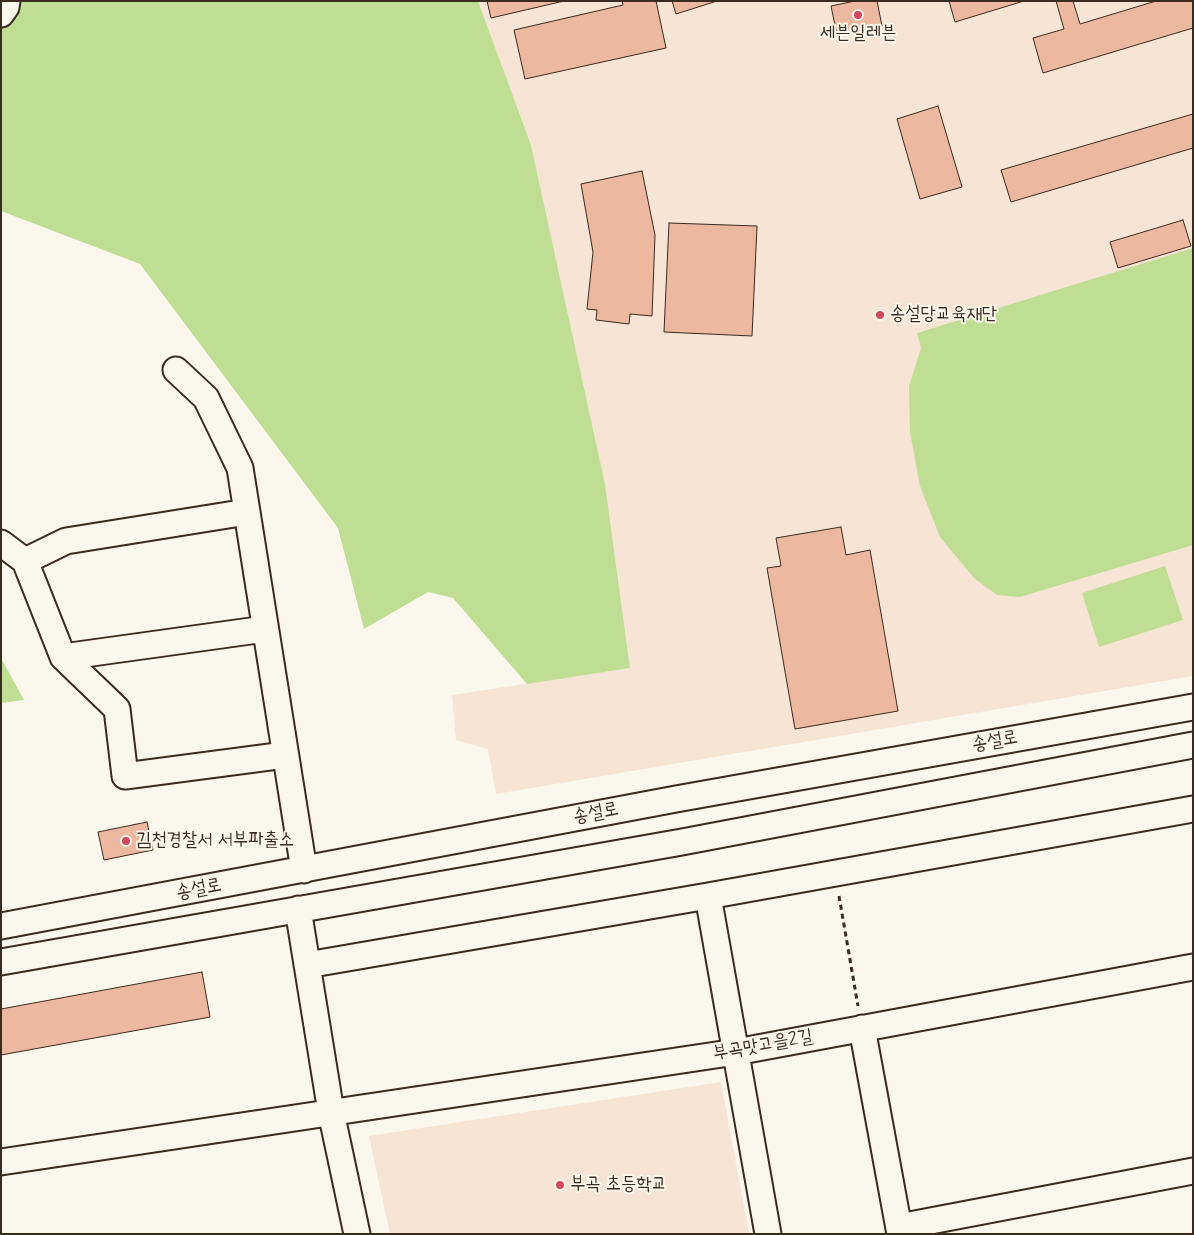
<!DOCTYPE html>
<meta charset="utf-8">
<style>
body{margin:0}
#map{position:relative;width:1194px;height:1235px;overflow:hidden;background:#fbf7ec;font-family:Mynerve,sans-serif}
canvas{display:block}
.frame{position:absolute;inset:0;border:2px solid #3b2a1e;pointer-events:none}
</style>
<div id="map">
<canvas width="1194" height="1235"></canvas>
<div class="frame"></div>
</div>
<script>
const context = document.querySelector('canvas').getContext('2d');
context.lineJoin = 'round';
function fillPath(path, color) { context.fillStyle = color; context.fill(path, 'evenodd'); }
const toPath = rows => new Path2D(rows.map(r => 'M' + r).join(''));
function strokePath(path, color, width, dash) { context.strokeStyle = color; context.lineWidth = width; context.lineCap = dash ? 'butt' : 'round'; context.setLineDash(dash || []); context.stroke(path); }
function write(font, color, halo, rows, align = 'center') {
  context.font = font + ' Mynerve,"Poor Story",sans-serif'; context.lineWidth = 4; context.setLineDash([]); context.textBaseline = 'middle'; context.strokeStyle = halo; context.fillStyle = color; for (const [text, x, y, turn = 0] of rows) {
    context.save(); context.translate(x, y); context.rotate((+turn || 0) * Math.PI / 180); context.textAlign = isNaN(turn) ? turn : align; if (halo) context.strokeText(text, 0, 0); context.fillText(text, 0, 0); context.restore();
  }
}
fillPath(toPath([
 [478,1,1193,1,1193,676,496,794,488,749,456,740,452,695,630,668,605,484,531,145],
 [721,1082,749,1234,390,1234,369,1136]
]), '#f6e4d5');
fillPath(toPath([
 [1,1,478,1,531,145,605,484,630,668,527,684,453,598,428,592,364,629,338,528,140,264,1,211],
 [1193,248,1193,545,1020,597,997,595,974,578,940,537,920,486,910,432,909,386,921,348,917,333],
 [1165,566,1183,620,1099,647,1082,593],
 [1,658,24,700,1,703]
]), '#c0dd94');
const building = toPath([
 [487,1,564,1,491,18,487,1],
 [622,1,656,1,666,48,525,79,514,30,623,5,622,1],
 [672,1,717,1,676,14,672,1],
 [855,1,877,1,882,26,837,35,831,6,855,1],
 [949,1,1024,1,955,22,949,1],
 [1056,1,1073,1,1080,24,1156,1,1193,1,1193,28,1043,73,1033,38,1064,29,1056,1],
 [938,106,962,187,920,199,897,119,938,106],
 [1193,114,1193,148,1011,202,1001,170,1193,114],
 [642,171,655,235,652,316,630,314,629,324,596,320,597,310,587,309,593,252,581,184,642,171],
 [1183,220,1191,246,1118,268,1110,242,1183,220],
 [669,223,757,226,752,336,664,332,669,223],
 [841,527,846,555,870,550,898,711,795,729,767,568,781,566,776,538,841,527],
 [147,822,153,850,104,860,98,832,147,822],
 [202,972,210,1017,1,1055,1,1009,202,972]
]);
fillPath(building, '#ecb89f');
strokePath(building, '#3b2a1e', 1);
const minor = toPath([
 [1,14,6,7,7,1],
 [176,370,206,398,240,468,304,870],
 [1,543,25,561,63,657,265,629],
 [25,561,66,541,247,512],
 [63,657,117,709,125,776,285,755],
 [708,896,768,1234],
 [298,909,331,1112,357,1234],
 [1,926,676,799,1193,707],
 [1,962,682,842,1193,745],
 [307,965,708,896,1193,809],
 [862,1028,900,1234],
 [1,1162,736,1052,1193,967],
 [899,1227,1193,1171]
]);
strokePath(minor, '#3b2a1e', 29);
strokePath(toPath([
 [839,896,858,1006]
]), '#3b2a1e', 3, [5, 4]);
strokePath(minor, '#fbf7ec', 25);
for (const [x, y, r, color] of [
 [858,15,5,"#d1495b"],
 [880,315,5,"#d1495b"],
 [126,841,5,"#d1495b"],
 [560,1185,5,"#d1495b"]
]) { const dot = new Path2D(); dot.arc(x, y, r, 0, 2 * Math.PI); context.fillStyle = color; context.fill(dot); strokePath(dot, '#fbf7ec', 2); }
write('19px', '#3b2a1e', '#fbf7ec', [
 ["세븐일레븐",858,34,"center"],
 ["송설당교육재단",890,315],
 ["김천경찰서 서부파출소",136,841],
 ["부곡 초등학교",570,1185]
], 'left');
write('19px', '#3b2a1e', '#fbf7ec', [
 ["송설로",995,742,-10],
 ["송설로",596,814,-11],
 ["송설로",199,890,-11],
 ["부곡맛고을2길",763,1046,-10]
]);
</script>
